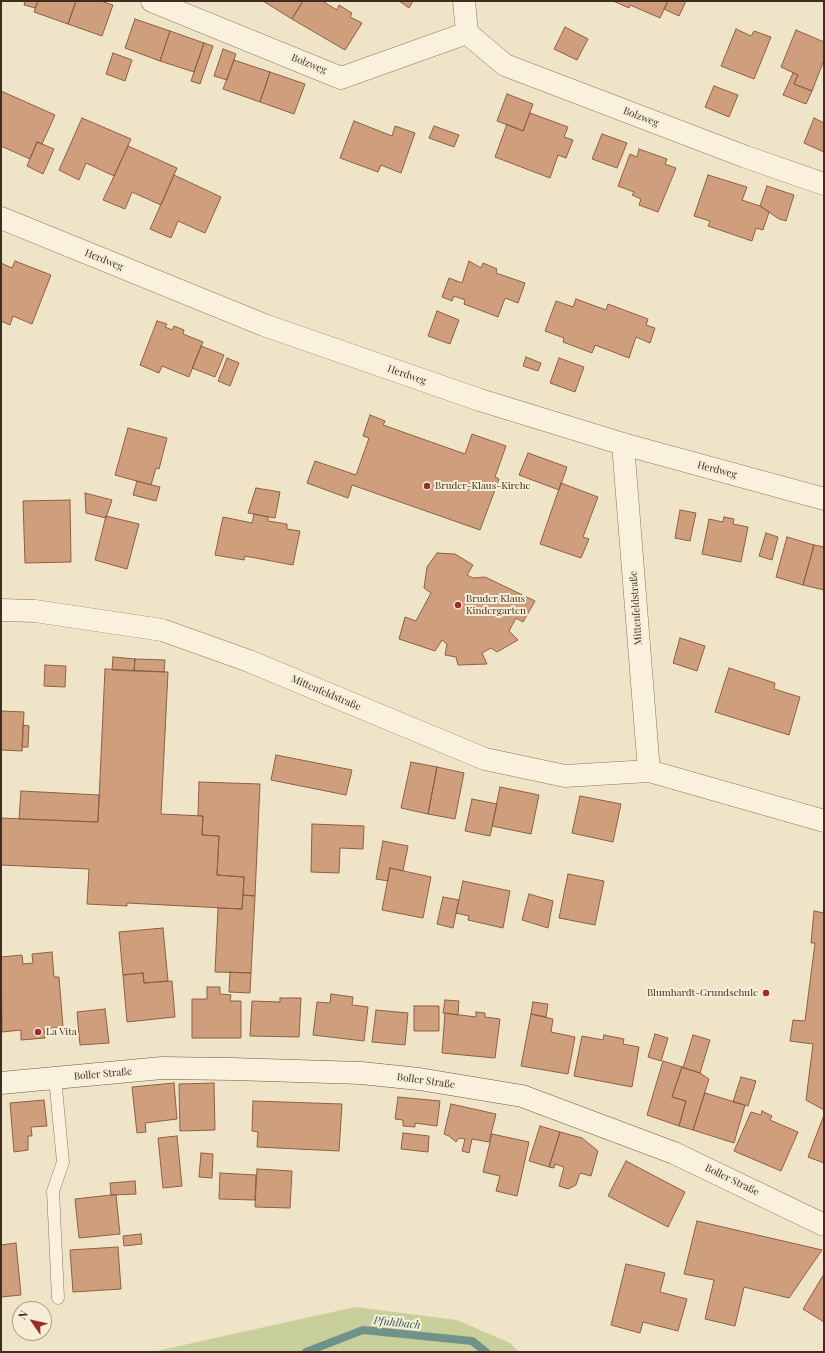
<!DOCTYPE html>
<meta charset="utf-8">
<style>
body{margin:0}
#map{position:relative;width:825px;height:1353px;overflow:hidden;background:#f0e4c8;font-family:"Playfair Display",serif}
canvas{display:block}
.frame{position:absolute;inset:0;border:2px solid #3d2e20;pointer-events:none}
.north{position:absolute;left:12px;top:1301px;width:40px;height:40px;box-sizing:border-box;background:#f7eed8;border:1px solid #ada18e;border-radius:50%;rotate:304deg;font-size:11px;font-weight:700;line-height:16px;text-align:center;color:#3d2e20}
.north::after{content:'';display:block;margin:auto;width:14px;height:18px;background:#9e2a2b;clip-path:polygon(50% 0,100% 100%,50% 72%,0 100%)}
</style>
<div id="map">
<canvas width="825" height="1353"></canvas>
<div class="frame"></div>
<div class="north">N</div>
</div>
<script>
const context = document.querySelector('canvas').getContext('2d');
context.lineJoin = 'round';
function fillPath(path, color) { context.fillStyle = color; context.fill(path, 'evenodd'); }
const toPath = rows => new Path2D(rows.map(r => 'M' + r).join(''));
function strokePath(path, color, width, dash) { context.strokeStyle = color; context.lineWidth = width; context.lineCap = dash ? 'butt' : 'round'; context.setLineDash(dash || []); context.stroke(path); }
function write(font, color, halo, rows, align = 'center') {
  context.font = font + ' "Playfair Display",serif'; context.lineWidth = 4; context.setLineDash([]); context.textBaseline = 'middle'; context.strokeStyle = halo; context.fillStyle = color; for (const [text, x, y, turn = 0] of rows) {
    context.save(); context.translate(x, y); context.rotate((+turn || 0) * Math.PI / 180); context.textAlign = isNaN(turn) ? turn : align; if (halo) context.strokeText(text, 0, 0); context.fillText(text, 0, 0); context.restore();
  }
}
fillPath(toPath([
 [355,1307,457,1320,510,1343,519,1352,152,1352]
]), '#c9cf9b');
strokePath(toPath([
 [306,1352,363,1330,472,1341,486,1352]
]), '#6f938a', 8);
const building = toPath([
 [25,1,38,1,35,8,24,5,25,1],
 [38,1,76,1,68,24,34,12,38,1],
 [76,1,101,1,113,5,102,36,68,24,76,1],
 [263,1,303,1,292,19,263,1],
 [303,1,322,1,337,10,339,5,352,13,350,17,362,23,345,50,292,19,303,1],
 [399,1,413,1,409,8,399,1],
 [613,1,668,1,660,18,630,5,629,8,613,1],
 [668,1,686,1,679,16,664,9,668,1],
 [135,19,170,31,160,61,125,48,135,19],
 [565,27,588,39,577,60,554,49,565,27],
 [736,29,751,36,754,31,771,37,754,79,721,66,736,29],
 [796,30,824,42,824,60,812,91,794,84,798,75,781,67,796,30],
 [170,31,204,43,194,72,160,61,170,31],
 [204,43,213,46,200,84,191,81,204,43],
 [223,49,236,54,227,80,214,76,223,49],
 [113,53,132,60,125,81,106,74,113,53],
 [234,60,270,72,260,102,223,89,234,60],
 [270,72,305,84,294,114,260,102,270,72],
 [793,73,798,75,794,84,812,91,806,104,783,95,793,73],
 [714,86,738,95,729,117,705,107,714,86],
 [1,91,55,115,42,144,37,142,30,159,1,146,1,91],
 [507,94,533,104,523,131,497,121,507,94],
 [530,113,568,127,564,137,573,140,566,158,558,155,550,178,495,157,507,124,523,131,530,113],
 [82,118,131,139,114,176,86,163,79,180,59,170,82,118],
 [814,118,824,123,824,152,804,143,814,118],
 [354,121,392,136,395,126,415,133,401,173,381,165,378,172,340,158,354,121],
 [434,126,459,135,454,147,429,138,434,126],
 [602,134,627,143,617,168,592,159,602,134],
 [37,142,54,149,43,174,27,166,37,142],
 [128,146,177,168,161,205,132,192,125,209,103,200,128,146],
 [639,149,667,159,665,164,676,168,658,212,639,205,641,199,632,195,634,192,618,186,630,154,637,157,639,149],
 [174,175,221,197,205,233,178,221,171,238,150,229,174,175],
 [708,175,747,187,742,200,760,206,769,212,763,230,756,228,752,241,708,226,710,221,694,216,708,175],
 [767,186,794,195,786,221,779,219,760,206,767,186],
 [15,261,51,275,32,324,13,316,10,325,1,321,1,263,12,268,15,261],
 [469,261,481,268,483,263,497,269,496,273,525,283,518,303,505,298,498,317,464,304,465,300,454,296,452,301,442,297,449,278,462,283,469,261],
 [576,299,606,310,608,304,648,319,646,325,655,328,650,343,636,337,629,358,595,345,592,353,563,342,564,338,545,331,556,301,573,307,576,299],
 [437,311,459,320,450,344,428,336,437,311],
 [157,321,167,324,165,327,172,330,174,326,184,330,183,334,203,342,189,377,162,366,159,373,140,365,157,321],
 [201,346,224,355,215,377,192,368,201,346],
 [526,357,541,363,538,371,523,366,526,357],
 [227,358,239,363,230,386,218,381,227,358],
 [559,358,584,367,575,392,550,383,559,358],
 [370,415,385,421,383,425,465,454,472,434,506,446,495,477,499,479,480,530,352,485,348,498,307,483,315,461,356,475,369,438,363,436,370,415],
 [128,428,167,438,159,469,156,468,151,485,115,475,128,428],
 [528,453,567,467,559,490,519,475,528,453],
 [137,481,160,487,156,501,133,495,137,481],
 [561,483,598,497,583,537,589,539,581,558,540,544,561,483],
 [256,488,280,492,275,518,248,513,256,488],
 [85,493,112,500,106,518,86,513,85,493],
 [70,500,71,562,25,563,23,501,70,500],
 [680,510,696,513,690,541,675,538,680,510],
 [254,514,268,517,268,521,287,524,287,529,300,531,293,565,245,556,244,560,215,555,223,517,252,523,254,514],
 [106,516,139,524,127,569,95,560,106,516],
 [724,517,734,519,733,524,748,527,741,562,702,554,709,519,723,522,724,517],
 [766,533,778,537,772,560,759,556,766,533],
 [787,537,814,545,803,585,776,577,787,537],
 [814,545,824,547,824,590,803,585,814,545],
 [437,553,455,554,473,565,467,575,473,578,485,577,535,601,523,622,516,618,509,631,518,640,497,652,491,648,482,653,487,664,458,665,456,657,445,655,447,644,442,640,435,651,399,639,405,617,416,621,431,593,424,588,427,567,437,553],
 [680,638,705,646,697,671,673,663,680,638],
 [113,657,135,659,134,671,112,670,113,657],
 [135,659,165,660,164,672,134,671,135,659],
 [45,665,66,666,65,687,44,686,45,665],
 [729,668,775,683,774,689,800,697,789,735,715,712,729,668],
 [105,669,168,672,161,814,203,816,202,835,219,836,217,875,244,877,242,909,127,903,127,906,87,904,89,869,1,865,1,818,98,822,105,669],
 [1,711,24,712,22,751,1,750,1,711],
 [23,725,29,726,28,747,22,747,23,725],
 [276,755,352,770,346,795,271,780,276,755],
 [411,762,437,767,428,814,401,808,411,762],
 [437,767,464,773,455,819,428,814,437,767],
 [199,782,260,784,255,896,243,895,244,877,217,875,219,836,202,835,203,816,198,816,199,782],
 [500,787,539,795,531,834,492,826,500,787],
 [21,791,99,795,98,822,19,819,21,791],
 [580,796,621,804,613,842,572,833,580,796],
 [472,799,497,804,490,836,465,831,472,799],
 [312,824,364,826,363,849,340,848,339,873,311,872,312,824],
 [383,841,408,846,403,871,390,868,388,881,376,879,383,841],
 [390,868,431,877,423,918,382,910,390,868],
 [568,874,604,881,595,925,559,918,568,874],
 [463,881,510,891,503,928,468,920,469,916,456,913,463,881],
 [529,894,553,901,548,928,522,920,529,894],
 [243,895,255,896,251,973,215,972,218,908,242,909,243,895],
 [443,897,459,900,453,928,437,924,443,897],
 [814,911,824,913,824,1110,806,1100,813,1044,790,1041,793,1020,805,1021,815,943,811,943,814,911],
 [163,928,168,981,144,983,143,973,123,975,119,932,163,928],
 [52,952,54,977,59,977,63,1027,44,1029,45,1038,21,1040,21,1030,2,1032,1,957,22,955,23,964,33,963,32,954,52,952],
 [230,972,251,973,250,993,229,992,230,972],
 [143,973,144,983,172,981,175,1017,127,1022,123,975,143,973],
 [207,987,220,987,220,994,231,995,230,1001,241,1001,241,1038,192,1038,192,999,207,999,207,987],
 [331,994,353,997,352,1005,368,1007,364,1041,313,1035,317,1002,330,1003,331,994],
 [280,998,301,998,299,1037,250,1036,252,1001,280,1002,280,998],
 [445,1000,459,1001,458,1015,443,1013,445,1000],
 [533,1002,548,1004,546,1017,531,1014,533,1002],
 [414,1006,439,1006,439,1031,414,1031,414,1006],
 [105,1009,109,1043,80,1045,77,1012,105,1009],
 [376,1010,408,1013,405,1045,372,1042,376,1010],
 [476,1012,485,1013,485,1017,500,1019,495,1058,442,1053,445,1013,476,1017,476,1012],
 [531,1014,553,1019,551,1032,575,1037,568,1074,521,1066,531,1014],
 [655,1034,668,1038,661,1061,648,1057,655,1034],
 [604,1035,624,1039,623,1044,639,1047,632,1087,574,1076,582,1036,603,1040,604,1035],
 [693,1035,710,1040,700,1073,683,1068,693,1035],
 [663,1061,682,1067,672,1097,686,1101,679,1126,647,1115,663,1061],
 [682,1067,700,1073,709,1079,693,1130,679,1126,686,1101,672,1097,682,1067],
 [741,1077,756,1081,748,1106,733,1102,741,1077],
 [174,1083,177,1119,145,1123,146,1132,137,1133,132,1087,174,1083],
 [214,1083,215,1130,180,1131,179,1084,214,1083],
 [705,1093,745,1105,734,1143,693,1130,705,1093],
 [398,1097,440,1101,437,1126,415,1123,415,1127,403,1126,403,1120,395,1119,398,1097],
 [44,1100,47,1126,31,1127,32,1136,28,1136,28,1150,14,1152,10,1103,44,1100],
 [253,1101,342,1104,339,1151,257,1147,258,1132,252,1131,253,1101],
 [451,1104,496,1114,489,1142,472,1139,469,1153,462,1151,465,1139,459,1138,456,1142,449,1136,444,1134,451,1104],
 [762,1111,772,1116,770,1120,798,1132,781,1171,734,1151,751,1112,761,1115,762,1111],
 [824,1115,824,1163,808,1157,824,1115],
 [540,1126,560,1132,549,1167,529,1161,540,1126],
 [560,1132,582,1138,598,1151,591,1176,580,1173,576,1185,568,1189,559,1186,564,1167,555,1164,554,1168,549,1167,560,1132],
 [403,1133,429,1136,428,1152,401,1149,403,1133],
 [492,1134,529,1142,517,1196,496,1191,500,1176,483,1172,492,1134],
 [177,1136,182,1186,163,1188,158,1138,177,1136],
 [201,1153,213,1154,212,1178,199,1177,201,1153],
 [626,1161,685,1192,668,1227,608,1196,626,1161],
 [257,1169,292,1171,290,1208,255,1207,257,1169],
 [220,1173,256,1175,255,1200,219,1199,220,1173],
 [135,1181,136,1194,111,1195,110,1183,135,1181],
 [111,1195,116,1195,120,1234,79,1238,75,1199,111,1195],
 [697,1221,822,1250,789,1298,744,1287,735,1326,705,1319,714,1280,684,1274,697,1221],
 [141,1234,142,1244,124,1246,123,1236,141,1234],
 [16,1243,21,1295,1,1297,1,1245,16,1243],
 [118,1247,121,1289,73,1292,70,1250,118,1247],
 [626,1264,665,1273,660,1292,687,1299,678,1331,643,1322,640,1333,611,1325,626,1264],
 [824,1274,824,1322,803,1309,824,1274]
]);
fillPath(building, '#cf9f7d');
strokePath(building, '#8d5f41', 1);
const service = toPath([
 [55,1078,63,1162,53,1191,58,1298]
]);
const minor = toPath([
 [152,1,341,78,467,33],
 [464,1,467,33,505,65,746,157,824,184],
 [1,218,264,325,480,400,623,444,824,499],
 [623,444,649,771,824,821],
 [1,610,35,611,162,630,249,661,485,759,565,776,649,771]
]);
const secondary = toPath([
 [1,1083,162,1068,232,1069,361,1073,419,1079,522,1096,674,1153,824,1225]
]);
strokePath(service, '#8d765c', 13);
strokePath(minor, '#8d765c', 23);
strokePath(secondary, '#6f573f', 23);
strokePath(service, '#faf1dc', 12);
strokePath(minor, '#faf1dc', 22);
strokePath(secondary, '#faf1dc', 22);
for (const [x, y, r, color] of [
 [427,486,4,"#9e2a2b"],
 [458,605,4,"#9e2a2b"],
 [766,993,4,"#9e2a2b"],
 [38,1032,4,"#9e2a2b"]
]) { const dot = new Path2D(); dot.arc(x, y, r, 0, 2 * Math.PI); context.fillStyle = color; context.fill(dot); strokePath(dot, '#f7eed8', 1.5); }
write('10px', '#3d2e20', '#f7eed8', [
 ["Bolzweg",309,64,22],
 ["Bolzweg",641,117,21],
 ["Herdweg",104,260,22],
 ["Herdweg",407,375,19],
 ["Herdweg",717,470,15],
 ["Mittenfeldstraße",636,608,-94],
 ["Mittenfeldstraße",326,693,23],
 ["Boller Straße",103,1074,-5],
 ["Boller Straße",426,1081,8],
 ["Boller Straße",732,1180,26]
]);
write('10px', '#3d2e20', '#f7eed8', [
 ["Bruder-Klaus-Kirche",435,486],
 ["Bruder Klaus",466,599],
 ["Kindergarten",466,611],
 ["Blumhardt-Grundschule",758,993,"right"],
 ["La Vita",46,1032]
], 'left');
write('italic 11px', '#2f5d5a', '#f7eed8', [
 ["Pfuhlbach",397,1323,6]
]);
</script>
